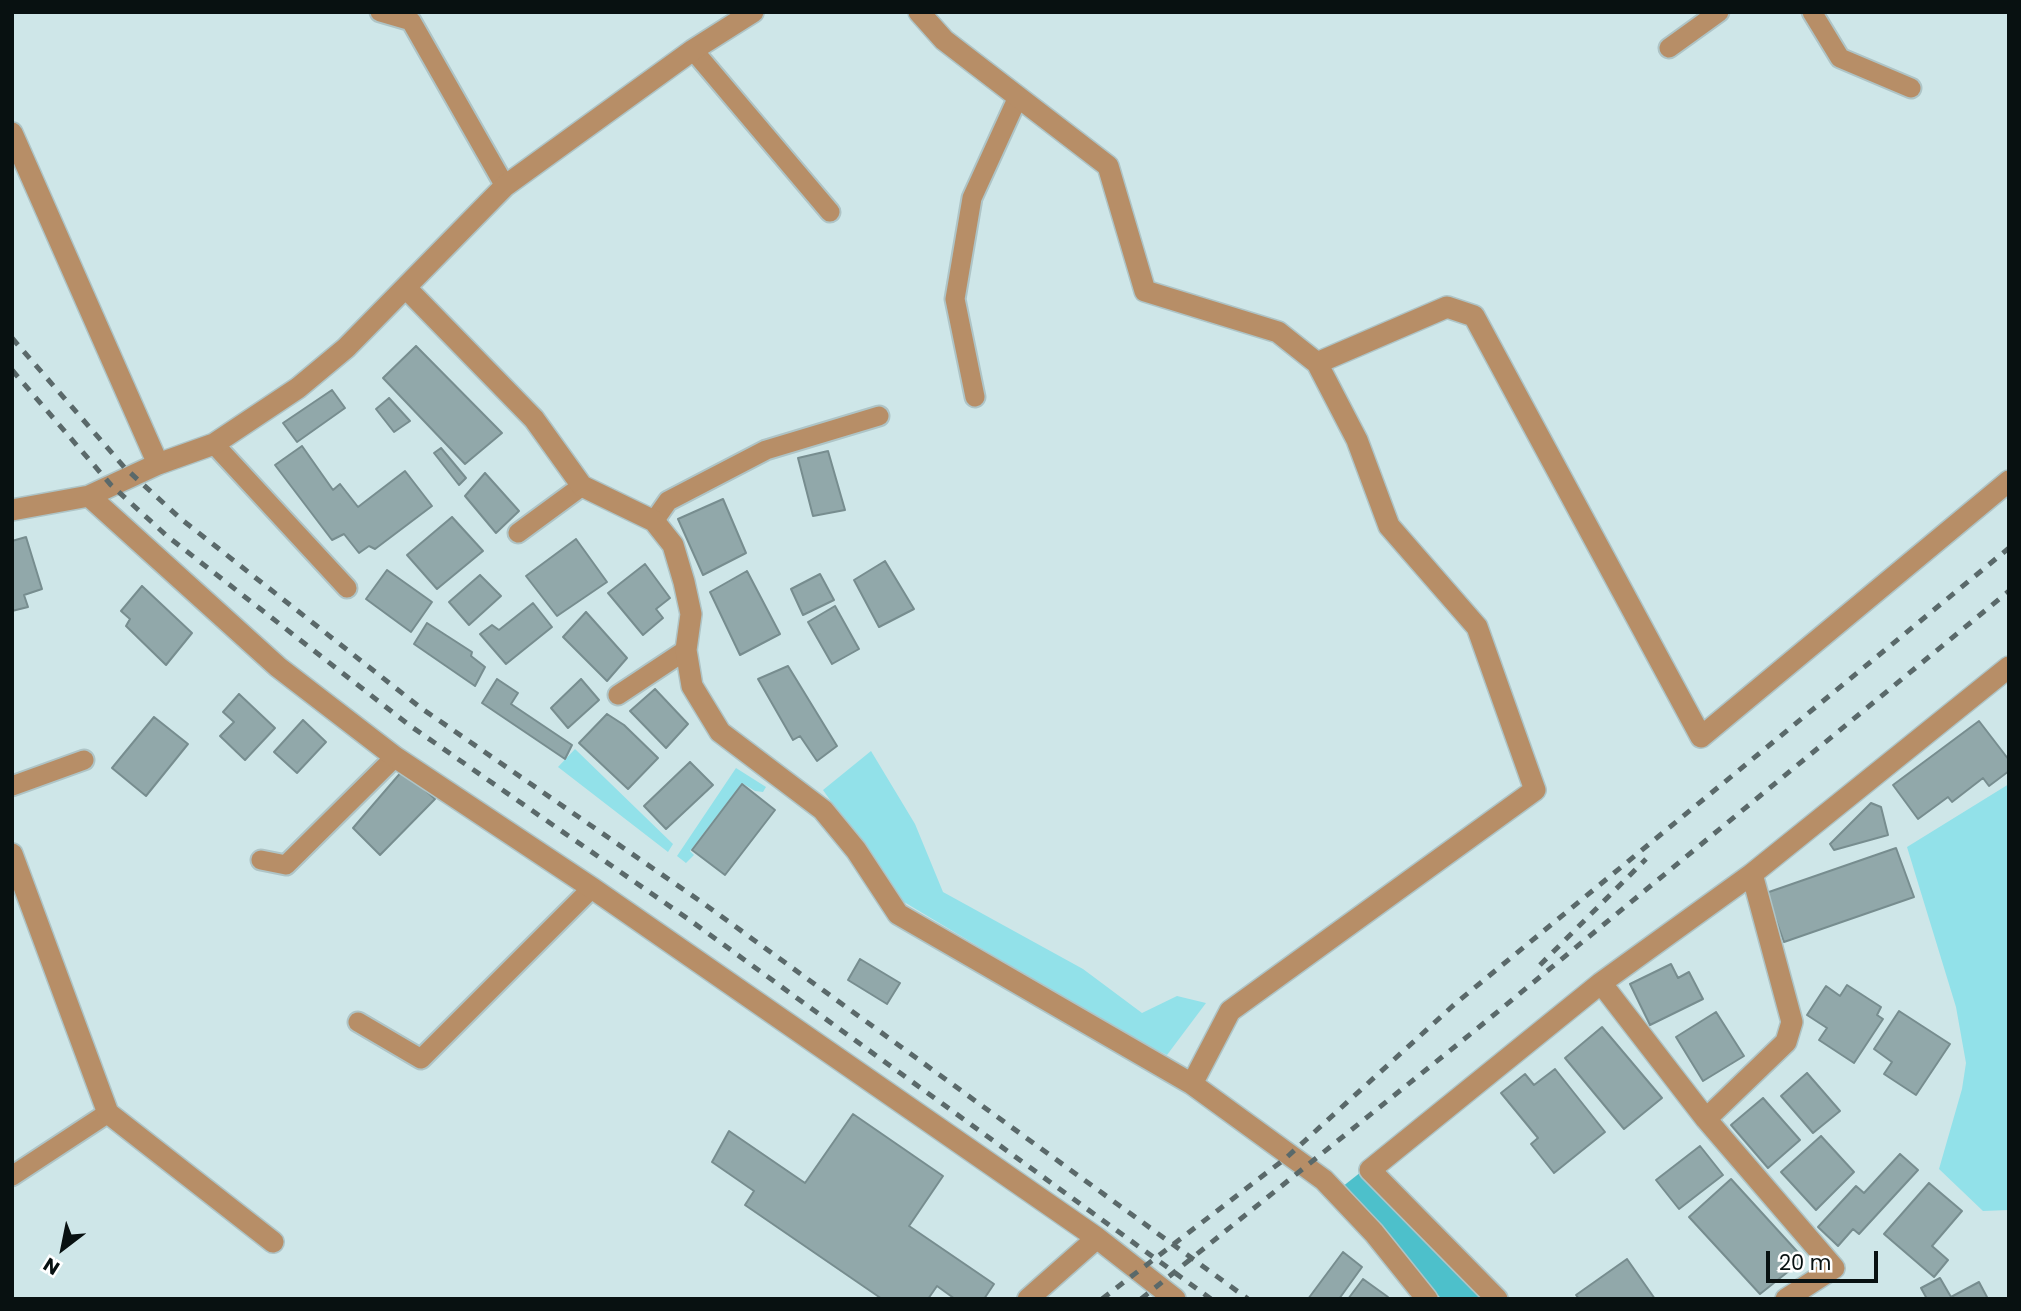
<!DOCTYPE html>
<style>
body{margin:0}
#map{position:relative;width:2021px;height:1311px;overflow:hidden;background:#cee6e8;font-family:Poppins,sans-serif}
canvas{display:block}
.frame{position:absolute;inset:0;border:14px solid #081111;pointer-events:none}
.north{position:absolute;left:28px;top:1213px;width:70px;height:70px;-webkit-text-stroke:5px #fff;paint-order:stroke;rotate:212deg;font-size:19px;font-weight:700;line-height:28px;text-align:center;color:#081111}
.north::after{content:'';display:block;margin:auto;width:24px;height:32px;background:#081111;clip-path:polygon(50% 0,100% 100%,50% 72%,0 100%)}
.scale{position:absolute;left:1766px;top:1251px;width:112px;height:32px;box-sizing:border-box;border:4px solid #081111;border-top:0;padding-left:9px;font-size:21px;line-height:24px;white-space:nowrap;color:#081111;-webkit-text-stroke:5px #fff;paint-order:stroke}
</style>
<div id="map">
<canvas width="2021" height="1311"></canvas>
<div class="frame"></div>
<div class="north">N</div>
<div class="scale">20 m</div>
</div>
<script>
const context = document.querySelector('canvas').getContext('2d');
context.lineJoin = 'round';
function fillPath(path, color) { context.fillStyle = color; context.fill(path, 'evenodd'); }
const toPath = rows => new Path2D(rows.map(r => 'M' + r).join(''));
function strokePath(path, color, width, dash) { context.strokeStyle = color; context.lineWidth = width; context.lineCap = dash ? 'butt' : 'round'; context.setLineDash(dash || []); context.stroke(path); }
fillPath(toPath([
 [575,749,673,844,668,852,558,767],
 [871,751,915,824,943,892,1083,969,1142,1013,1177,996,1206,1003,1167,1055,1131,1038,899,899,823,790],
 [736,768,766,787,763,792,755,791,742,783,690,851,694,855,686,863,677,856],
 [2009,784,2009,1210,1983,1211,1939,1169,1962,1089,1966,1063,1956,1007,1907,847]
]), '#92e1e9');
fillPath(toPath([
 [1361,1172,1484,1299,1442,1299,1430,1288,1342,1187]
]), '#4dc0cb');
const building = toPath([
 [416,346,502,433,465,464,383,378,416,346],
 [332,390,345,408,297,442,283,423,332,390],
 [389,398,410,421,394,432,376,409,389,398],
 [302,446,333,490,340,484,358,507,405,471,432,506,375,549,369,546,359,553,344,534,332,540,275,465,302,446],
 [441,448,466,478,459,485,434,453,441,448],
 [828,451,845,510,813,516,798,458,828,451],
 [485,473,519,511,496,533,465,496,485,473],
 [723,499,746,553,703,575,678,519,723,499],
 [452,517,483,551,437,589,407,555,452,517],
 [26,537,42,589,24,595,28,607,12,611,12,541,26,537],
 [576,539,607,582,557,616,526,576,576,539],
 [885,561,914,609,879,627,854,580,885,561],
 [645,564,670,598,656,609,663,618,643,635,608,593,645,564],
 [387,570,432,602,411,632,366,599,387,570],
 [747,571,780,634,740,655,710,592,747,571],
 [820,574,834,600,803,615,791,589,820,574],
 [480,575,501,596,469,625,449,602,480,575],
 [142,586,192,633,166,665,126,626,130,619,121,611,142,586],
 [533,603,552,627,506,664,480,634,492,625,499,630,533,603],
 [835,606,859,649,832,664,808,622,835,606],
 [586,612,627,658,607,681,563,637,586,612],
 [427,623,472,652,471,656,485,667,475,686,414,644,427,623],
 [788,666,837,746,817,761,800,736,793,740,758,679,788,666],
 [497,679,518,693,511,704,572,745,565,759,482,703,497,679],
 [581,679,599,700,568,728,551,708,581,679],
 [655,689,688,724,666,748,630,711,655,689],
 [239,694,275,728,245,760,220,736,234,722,223,712,239,694],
 [607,714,624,725,658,758,628,789,579,743,607,714],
 [154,717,188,744,146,796,112,768,154,717],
 [303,720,326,742,297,773,274,752,303,720],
 [1979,721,2009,760,2009,771,1989,786,1983,778,1952,802,1948,797,1918,819,1893,785,1979,721],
 [690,762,713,785,666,829,644,806,690,762],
 [403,770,435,799,380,855,353,828,403,770],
 [742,784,775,810,725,875,692,850,742,784],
 [1871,803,1881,807,1888,835,1834,850,1830,844,1871,803],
 [1896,848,1914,897,1784,942,1766,893,1896,848],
 [860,959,900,983,887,1004,848,980,860,959],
 [1671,964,1678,978,1689,972,1703,999,1650,1025,1630,984,1671,964],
 [1847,985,1881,1007,1877,1015,1883,1019,1854,1063,1819,1040,1827,1028,1807,1015,1826,986,1840,996,1847,985],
 [1899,1011,1950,1044,1916,1095,1884,1074,1892,1062,1874,1049,1899,1011],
 [1716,1012,1744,1056,1703,1081,1676,1037,1716,1012],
 [1602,1027,1662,1098,1624,1129,1565,1058,1602,1027],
 [1555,1069,1605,1132,1554,1173,1531,1144,1538,1138,1501,1093,1525,1074,1534,1085,1555,1069],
 [1807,1073,1840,1111,1813,1133,1781,1096,1807,1073],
 [1763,1098,1800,1140,1768,1168,1731,1125,1763,1098],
 [853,1114,943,1176,909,1226,994,1284,984,1299,955,1299,937,1286,928,1299,882,1299,745,1205,754,1191,712,1162,729,1131,805,1183,853,1114],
 [1821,1136,1854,1172,1816,1210,1781,1172,1821,1136],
 [1700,1146,1723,1175,1679,1209,1656,1180,1700,1146],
 [1900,1154,1918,1170,1859,1234,1853,1229,1838,1246,1818,1227,1856,1186,1864,1193,1900,1154],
 [1731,1179,1804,1259,1760,1294,1689,1217,1731,1179],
 [1929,1183,1962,1211,1932,1246,1948,1260,1934,1277,1884,1234,1929,1183],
 [1343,1252,1362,1267,1339,1299,1308,1299,1343,1252],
 [1627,1259,1655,1299,1579,1299,1576,1295,1627,1259],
 [1940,1278,1951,1297,1979,1282,1988,1299,1927,1299,1921,1288,1940,1278],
 [1363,1279,1388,1297,1386,1299,1348,1299,1363,1279]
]);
fillPath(building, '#91a8aa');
strokePath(building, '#778d8f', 2);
const lane = toPath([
 [380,12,411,21,505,186],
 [1812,12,1840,58,1911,88],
 [1669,48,1719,12],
 [693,50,830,212],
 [975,397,955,299,972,198,1018,97],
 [214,444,347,588],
 [654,521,668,501,766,450,879,416],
 [518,533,582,486],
 [618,695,686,650],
 [12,786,84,760],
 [261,860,286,865,395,757],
 [358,1022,421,1059,592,888],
 [12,1176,108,1113]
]);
const street = toPath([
 [919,12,944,40,1108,166,1145,291,1278,332,1317,363,1357,440,1389,526,1477,627,1535,790,1230,1011,1192,1084],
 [12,133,158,464],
 [406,288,534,419,582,486,654,521,673,545,684,582,691,614,686,650,692,686,720,732,823,810,856,850,898,914,1192,1084,1324,1180,1374,1233,1427,1299],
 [1317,363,1447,307,1474,316,1701,737,2009,481],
 [89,496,278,667,395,757,592,888,1097,1238,1175,1299],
 [12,510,89,496,158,464,214,444,298,388,346,348,505,186,693,50,753,12],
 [12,854,108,1113,273,1242],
 [1601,983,1706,1119,1834,1268,1786,1299],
 [1706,1119,1786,1042,1792,1022,1752,874],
 [1028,1299,1097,1238],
 [1497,1299,1370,1170,1601,983,1752,874,2009,667]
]);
strokePath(lane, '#aec4c6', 23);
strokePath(street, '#aec4c6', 24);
strokePath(lane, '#b78e67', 19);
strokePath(street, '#b78e67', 21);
strokePath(toPath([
 [12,338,125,468,181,519,421,708,703,903,1248,1299],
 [12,370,111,485,167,536,409,725,691,921,1211,1299],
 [1540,965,1646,859],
 [1102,1299,1286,1158,1456,1003,2009,548],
 [1141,1299,1473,1032,2009,591]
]), '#5a696a', 5, [9, 9]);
</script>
